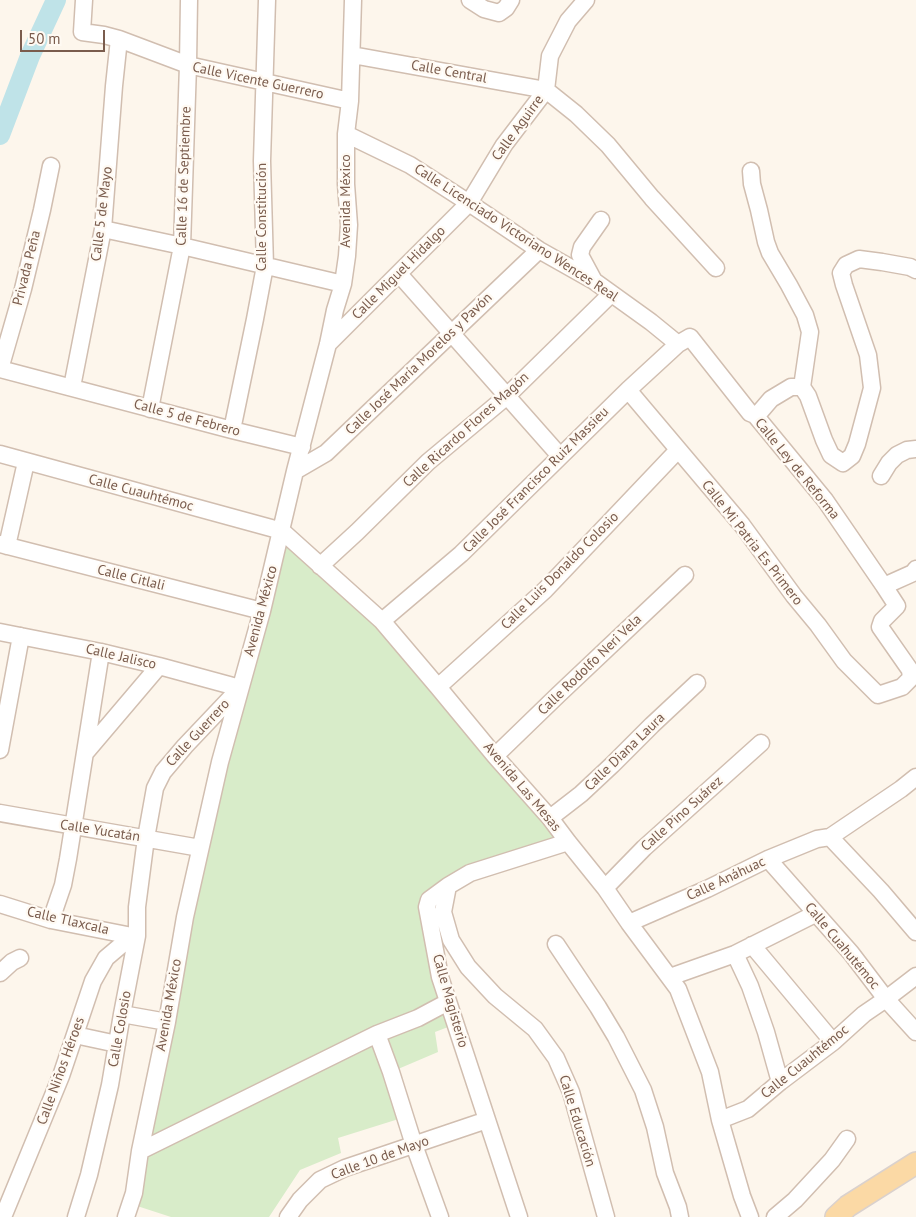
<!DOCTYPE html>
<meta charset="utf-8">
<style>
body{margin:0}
#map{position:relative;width:916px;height:1217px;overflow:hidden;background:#fdf6ec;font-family:"PT Sans",sans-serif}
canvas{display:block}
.scale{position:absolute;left:20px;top:30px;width:85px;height:22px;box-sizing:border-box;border:2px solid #7a5c4d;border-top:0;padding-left:6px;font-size:15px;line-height:18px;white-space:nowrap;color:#7a5c4d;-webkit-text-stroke:4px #fffaf3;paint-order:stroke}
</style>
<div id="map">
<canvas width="916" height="1217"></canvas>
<div class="scale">50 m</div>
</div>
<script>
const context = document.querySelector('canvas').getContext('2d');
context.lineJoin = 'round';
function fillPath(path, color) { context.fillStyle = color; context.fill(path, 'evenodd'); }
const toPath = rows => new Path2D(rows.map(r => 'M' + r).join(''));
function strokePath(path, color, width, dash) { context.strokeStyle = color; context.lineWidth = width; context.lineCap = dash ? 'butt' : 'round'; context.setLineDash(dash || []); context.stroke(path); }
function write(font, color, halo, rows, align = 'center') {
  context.font = font + ' "PT Sans",sans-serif'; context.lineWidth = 4.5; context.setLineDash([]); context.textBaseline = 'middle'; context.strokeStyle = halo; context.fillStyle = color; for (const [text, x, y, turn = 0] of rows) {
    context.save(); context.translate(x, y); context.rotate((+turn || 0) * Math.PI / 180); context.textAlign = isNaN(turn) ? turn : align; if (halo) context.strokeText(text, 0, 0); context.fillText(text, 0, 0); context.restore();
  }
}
fillPath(toPath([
 [282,531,382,621,568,842,522,857,429,900,456,1024,435,1032,438,1052,391,1072,405,1117,338,1138,341,1153,300,1170,269,1217,171,1217,131,1204,167,1022]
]), '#d8ecc9');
strokePath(toPath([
 [0,135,30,56,56,0]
]), '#bfe3e8', 20);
const minor = toPath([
 [84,0,82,32,104,35,119,39,188,65,350,101],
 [470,0,484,9,499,13,506,8,511,0],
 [352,55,546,90,576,114,608,145,652,198,716,268],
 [346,134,410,165,469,203,539,250,594,281,651,322,678,344],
 [751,171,752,184,759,210,766,242,770,253,789,285,805,315,810,332,802,387],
 [103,229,182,246,343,284],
 [399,274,560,456],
 [594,281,580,255,582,247,601,220],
 [328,344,469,203,504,145,546,90,550,56,568,21,586,0],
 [0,369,232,430,302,447],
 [0,369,23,289,42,210,51,166],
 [72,387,103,229,114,86,119,39],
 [150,409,182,246,188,65,189,0],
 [755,415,759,413,771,399,791,387,802,387,808,396,824,440,831,455,843,463,852,456,857,444,872,388,868,355,844,285,841,273,846,265,859,259,882,262,910,267,916,270],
 [232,430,255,319,265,266,262,161,267,0],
 [0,454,282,531,382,621,438,687,495,756,550,818,568,842,605,888,629,923,678,989,710,1072,720,1120,742,1196,750,1217],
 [295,471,326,453,539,250],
 [881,476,889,463,897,455,907,450,916,449],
 [0,544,262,611],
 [7,546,26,462],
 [320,566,357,532,428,462,507,396,611,294],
 [884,586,913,573,916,569],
 [382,621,461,554,628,390,678,344,690,337,750,413,755,415,825,500,884,586,897,606,882,621,880,627,910,670,911,678,902,687,878,695,844,661,818,625,794,596,742,525,628,390],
 [0,632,101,652,159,666,240,688,185,746,163,772,155,788,146,838,137,907,137,936,122,1014,110,1085,89,1175,76,1217],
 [438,687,545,590,678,450],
 [0,750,21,636],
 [86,752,159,666],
 [495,756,558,695,685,575],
 [0,813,200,848],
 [550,818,581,794,612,765,652,725,697,683],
 [830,837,901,789,916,777],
 [768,859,851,953,886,999,916,1032],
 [448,886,443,912,451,940,468,967,495,996,535,1029,556,1058,571,1092,606,1217],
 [605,888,644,848,761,743],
 [0,904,51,920,132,936,137,936],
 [51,920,63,885,68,859,101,652],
 [629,923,707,889,768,859,817,839,830,837,881,891,916,932],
 [556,944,598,1007,616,1037,643,1090,655,1127,665,1173,678,1207,680,1217],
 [752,945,833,1042],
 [735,954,750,986,766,1032,780,1082],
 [0,973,12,962,20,958],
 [670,977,735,954,815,914],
 [122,1014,167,1022],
 [377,1034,391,1072,414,1145,440,1217],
 [75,1035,117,1044],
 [720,1120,748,1109,780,1082,833,1042,864,1014,886,999,916,976],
 [140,1151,377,1034,418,1018,448,1002],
 [3,1217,61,1076,93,981,106,958,132,936],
 [126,1217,134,1193,140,1151,167,1022,185,917,220,762,262,611,295,471,328,344,335,310,343,284,347,256,349,225,346,184,346,134,350,101,353,0],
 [288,1217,300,1200,320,1180,345,1168,487,1120],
 [519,1217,440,977,427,907,429,900,448,886,470,873,568,842],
 [775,1217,795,1200,832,1160,847,1139]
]);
const major = toPath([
 [836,1217,848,1206,916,1163]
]);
strokePath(minor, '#d1beb0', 19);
strokePath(major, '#dad1cd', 24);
strokePath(minor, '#fff', 16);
strokePath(major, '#fbd9a5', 21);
write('14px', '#7a5c4d', '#fffaf3', [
 ["Calle Central",449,72,10],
 ["Calle Vicente Guerrero",258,81,12],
 ["Calle Aguirre",518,128,-54],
 ["Calle 16 de Septiembre",184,176,-88],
 ["Avenida México",346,201,-90],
 ["Calle 5 de Mayo",102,214,-83],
 ["Calle Constitución",262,217,-90],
 ["Calle Licenciado Victoriano Wences Real",516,233,33],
 ["Privada Peña",27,268,-76],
 ["Calle Miguel Hidalgo",399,273,-45],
 ["Calle José María Morelos y Pavón",419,364,-44],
 ["Calle 5 de Febrero",187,418,15],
 ["Calle Ricardo Flores Magón",466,430,-42],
 ["Calle Ley de Reforma",797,469,51],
 ["Calle José Francisco Ruiz Massieu",536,480,-45],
 ["Calle Cuauhtémoc",141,493,15],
 ["Calle Mi Patria Es Primero",752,543,52],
 ["Calle Luis Donaldo Colosio",560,571,-45],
 ["Calle Citlali",131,578,14],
 ["Avenida México",261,611,-75],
 ["Calle Jalisco",121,657,13],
 ["Calle Rodolfo Neri Vela",590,665,-44],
 ["Calle Guerrero",198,733,-47],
 ["Calle Diana Laura",625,752,-44],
 ["Avenida Las Mesas",522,787,50],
 ["Calle Pino Suárez",682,814,-42],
 ["Calle Yucatán",100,831,9],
 ["Calle Anáhuac",726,879,-25],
 ["Calle Tlaxcala",68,921,13],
 ["Calle Cuahutémoc",842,946,50],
 ["Calle Magisterio",450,1001,74],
 ["Avenida México",169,1005,-80],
 ["Calle Colosio",120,1029,-80],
 ["Calle Cuauhtémoc",805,1062,-39],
 ["Calle Niños Héroes",61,1071,-70],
 ["Calle Educación",577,1121,73],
 ["Calle 10 de Mayo",380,1158,-20]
]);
</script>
